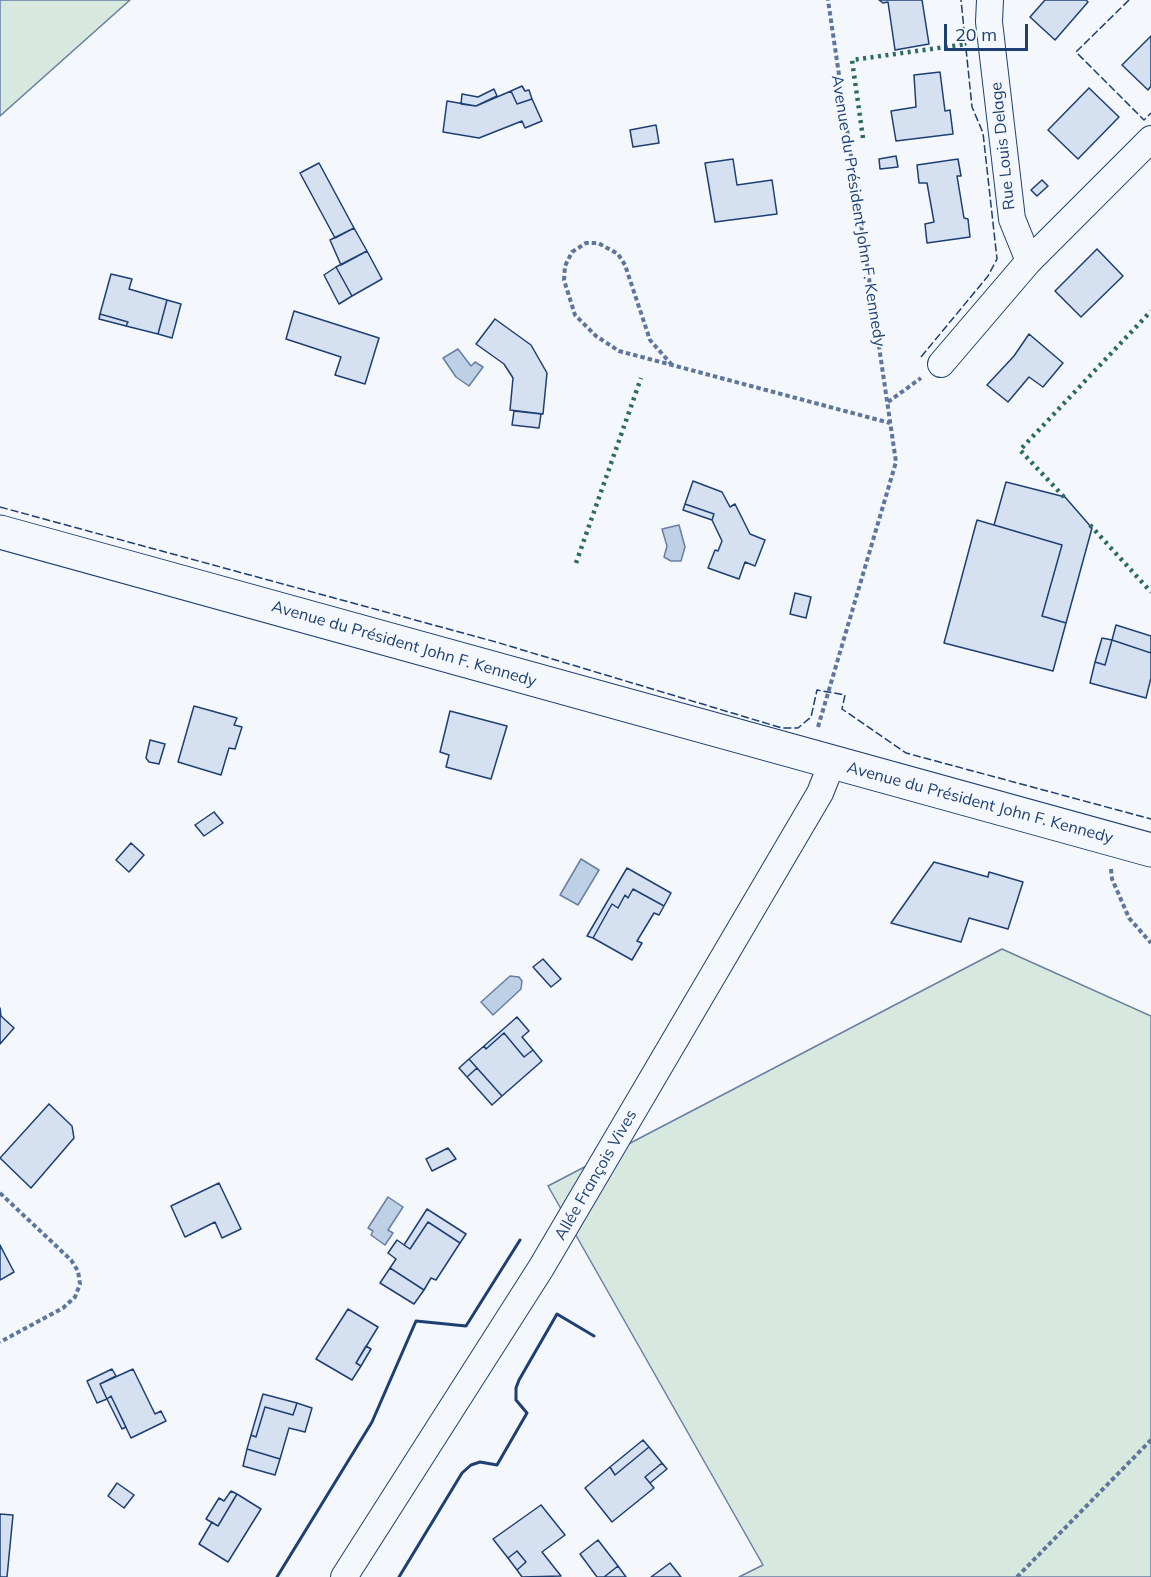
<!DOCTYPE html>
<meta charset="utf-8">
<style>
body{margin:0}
#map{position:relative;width:1151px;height:1577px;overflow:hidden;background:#f4f7fb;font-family:Mulish,sans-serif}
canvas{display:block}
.scale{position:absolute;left:944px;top:24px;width:84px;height:27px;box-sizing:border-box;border:3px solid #1d3f73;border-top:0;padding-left:8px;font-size:18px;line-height:21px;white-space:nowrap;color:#1d3f73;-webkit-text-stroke:4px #f4f7fb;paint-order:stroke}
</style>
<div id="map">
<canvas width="1151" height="1577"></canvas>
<div class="scale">20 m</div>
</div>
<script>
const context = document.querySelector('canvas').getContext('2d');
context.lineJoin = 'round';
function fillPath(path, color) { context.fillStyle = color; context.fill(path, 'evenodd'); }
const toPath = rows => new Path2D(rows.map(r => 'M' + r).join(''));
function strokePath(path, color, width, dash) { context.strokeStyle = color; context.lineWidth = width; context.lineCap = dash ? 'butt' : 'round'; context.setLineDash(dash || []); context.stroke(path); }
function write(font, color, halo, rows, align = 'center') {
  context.font = font + ' Mulish,sans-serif'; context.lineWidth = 4.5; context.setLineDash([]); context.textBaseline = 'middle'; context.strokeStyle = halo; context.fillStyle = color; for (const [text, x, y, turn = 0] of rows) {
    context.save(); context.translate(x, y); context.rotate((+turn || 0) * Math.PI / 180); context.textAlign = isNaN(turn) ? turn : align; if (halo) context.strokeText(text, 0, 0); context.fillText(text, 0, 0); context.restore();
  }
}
const green = toPath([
 [0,0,130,0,0,116,0,0],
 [1002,949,1151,1016,1151,1577,739,1577,763,1565,548,1186,1002,949]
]);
fillPath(green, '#d7e8df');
strokePath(green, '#687fa3', 1.5);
const water = toPath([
 [458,349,471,366,475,362,483,367,469,386,456,377,443,358,458,349],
 [679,525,685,547,681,561,671,561,664,557,667,546,662,529,679,525],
 [581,859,599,870,578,905,560,895,581,859],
 [510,976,519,977,522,981,521,989,493,1015,481,1002,510,976],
 [388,1197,403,1207,388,1230,393,1233,385,1245,371,1235,373,1231,368,1228,388,1197]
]);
fillPath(water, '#bed0e5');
strokePath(water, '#687fa3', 1.5);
const building = toPath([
 [879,0,922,0,929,44,895,50,888,2,883,3,879,0],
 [1045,0,1086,0,1088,2,1055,40,1030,17,1045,0],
 [1151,36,1151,86,1148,90,1122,65,1151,36],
 [940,72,945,111,950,110,953,134,896,141,891,111,916,107,914,75,940,72],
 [522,86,525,91,529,90,532,99,517,104,511,91,522,86],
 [1089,88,1119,117,1078,159,1048,130,1089,88],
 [494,89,497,96,476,106,461,104,462,94,478,97,494,89],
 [511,91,517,104,532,99,542,121,525,128,522,121,479,138,443,132,447,101,476,106,511,91],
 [656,125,659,143,633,147,630,130,656,125],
 [896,156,898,167,880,169,879,159,896,156],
 [733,159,737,185,772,180,777,214,715,222,705,163,733,159],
 [958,159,961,176,957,176,964,218,968,219,970,237,927,243,925,224,934,222,927,183,919,183,917,165,958,159],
 [319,163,354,228,335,238,300,173,319,163],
 [1042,180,1048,186,1037,196,1031,190,1042,180],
 [354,228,367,251,341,265,330,240,354,228],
 [1097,249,1123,276,1081,317,1055,291,1097,249],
 [367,251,382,279,352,296,336,267,367,251],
 [336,267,352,296,339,304,324,275,336,267],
 [111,274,132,279,129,289,167,300,158,334,126,326,128,322,100,314,111,274],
 [167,300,181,304,172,338,158,334,167,300],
 [294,311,379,338,365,384,335,375,341,357,286,339,294,311],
 [100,314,128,322,126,326,99,319,100,314],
 [495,319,531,345,547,373,543,414,510,410,513,378,504,364,476,344,495,319],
 [1029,334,1063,363,1043,387,1029,377,1008,402,987,385,1014,356,1029,334],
 [514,411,541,414,539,428,512,425,514,411],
 [693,481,722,492,730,507,735,504,750,534,765,540,755,566,745,562,739,579,708,568,715,550,718,551,722,541,712,520,714,514,685,504,693,481],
 [1006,482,1065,497,1092,528,1066,623,1042,616,1062,545,994,525,1006,482],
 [685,504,714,514,712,520,683,510,685,504],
 [977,520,1062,545,1042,616,1066,623,1053,671,944,643,977,520],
 [795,593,811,597,806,618,790,614,795,593],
 [1116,625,1151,636,1151,653,1112,640,1116,625],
 [1102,638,1112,640,1105,665,1095,662,1102,638],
 [1112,640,1151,653,1151,678,1146,698,1090,683,1095,662,1105,665,1112,640],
 [194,706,237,718,234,725,242,727,235,749,229,748,221,775,178,762,194,706],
 [450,711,507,726,491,779,446,767,449,755,440,752,450,711],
 [150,740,165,744,159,764,149,762,146,758,150,740],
 [214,812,223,823,204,836,195,825,214,812],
 [131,843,144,855,129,872,116,860,131,843],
 [934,862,988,877,989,872,1023,882,1008,929,969,918,961,942,891,923,934,862],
 [627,868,671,893,664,906,633,889,628,898,625,895,618,908,612,904,593,938,587,936,627,868],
 [633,889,664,906,659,915,654,913,637,941,642,943,632,960,593,938,612,904,618,908,625,895,628,898,633,889],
 [543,959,561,979,551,987,533,967,543,959],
 [0,1008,1,1016,14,1028,0,1044,0,1008],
 [517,1017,529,1031,522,1037,533,1050,524,1057,504,1033,486,1049,484,1046,517,1017],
 [504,1033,524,1057,533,1050,542,1061,502,1096,469,1059,484,1046,486,1049,504,1033],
 [469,1059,477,1068,467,1077,459,1068,469,1059],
 [477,1068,502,1096,492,1105,467,1077,477,1068],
 [49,1104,72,1126,74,1138,31,1188,0,1158,49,1104],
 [448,1148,456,1159,432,1171,426,1159,448,1148],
 [219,1183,241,1229,222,1238,215,1222,185,1237,171,1206,219,1183],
 [427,1209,466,1234,460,1243,428,1222,410,1249,404,1245,427,1209],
 [428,1222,460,1243,436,1280,431,1278,424,1290,390,1268,396,1259,388,1253,397,1240,410,1249,428,1222],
 [0,1245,14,1272,0,1280,0,1245],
 [390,1268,424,1290,414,1304,380,1283,390,1268],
 [348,1309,378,1327,356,1363,361,1366,352,1380,316,1359,348,1309],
 [366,1346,371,1349,361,1366,356,1363,366,1346],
 [112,1369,116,1376,100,1384,107,1399,97,1403,87,1381,112,1369],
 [133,1369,155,1414,161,1411,166,1421,131,1438,111,1396,107,1399,100,1384,133,1369],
 [263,1394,297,1403,293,1415,265,1407,256,1437,251,1435,263,1394],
 [111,1396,126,1427,122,1429,107,1399,111,1396],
 [297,1403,312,1408,305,1432,289,1428,280,1459,247,1449,251,1435,256,1437,265,1407,293,1415,297,1403],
 [643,1440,649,1447,615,1475,610,1467,643,1440],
 [649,1447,662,1463,645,1477,654,1488,612,1522,585,1488,610,1467,615,1475,649,1447],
 [247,1449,280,1459,275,1475,243,1466,247,1449],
 [662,1463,667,1469,650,1483,645,1477,662,1463],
 [117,1483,134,1495,124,1508,108,1496,117,1483],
 [231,1491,237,1494,218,1526,206,1519,219,1498,224,1501,231,1491],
 [237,1494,261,1509,228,1562,199,1544,212,1522,218,1526,237,1494],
 [541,1505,565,1535,542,1552,561,1576,522,1577,517,1570,526,1562,517,1551,508,1558,493,1539,541,1505],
 [0,1514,13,1515,7,1577,0,1577,0,1514],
 [598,1540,618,1566,604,1577,597,1577,580,1554,598,1540],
 [517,1551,526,1562,517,1570,508,1558,517,1551],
 [670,1563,681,1577,651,1577,670,1563],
 [618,1566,626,1577,604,1577,618,1566]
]);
fillPath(building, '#d5e0f0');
strokePath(building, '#1d3f73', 1.5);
const minor = toPath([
 [990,0,989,22,1012,219,1029,261],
 [941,364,1029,261,1151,139],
 [344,1577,541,1268,820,793,832,763]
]);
const primary = toPath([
 [0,532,1151,850]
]);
strokePath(minor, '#1d3f73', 28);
strokePath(primary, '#1d3f73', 35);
strokePath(toPath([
 [672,365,650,340,625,265,618,254,598,243,586,243,572,252,565,266,564,280,575,315,596,336,619,351,672,365,890,423],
 [888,402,921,378],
 [818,727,896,462,828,0],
 [1111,869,1112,879,1129,918,1151,943],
 [0,1193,71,1260,78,1271,80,1284,75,1297,63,1308,0,1342],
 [1017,1577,1151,1440]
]), '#5e769c', 4, [4.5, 3]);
strokePath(minor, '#f4f7fb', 26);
strokePath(primary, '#f4f7fb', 33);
strokePath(toPath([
 [863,138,852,60,967,44],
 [1064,497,1020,450,1151,311],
 [1090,525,1151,592],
 [576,563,641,378]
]), '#2c6c60', 4.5, [3, 4.5]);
strokePath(toPath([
 [1129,0,1076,52,1144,120,1151,113],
 [921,357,988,276,997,259,983,133,972,107,961,0],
 [0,507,496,642,782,728,798,728,811,717,817,690,845,695,842,709,906,753,1151,819]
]), '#1d3f73', 1.5, [8, 3]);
strokePath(toPath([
 [277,1577,372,1422,416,1321,466,1326,520,1240],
 [399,1577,462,1473,471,1465,480,1462,497,1465,527,1413,516,1400,516,1388,519,1380,557,1314,594,1336]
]), '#1d3f73', 3);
write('16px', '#1d3f73', '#f4f7fb', [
 ["Rue Louis Delage",1003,146,-96],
 ["Avenue du Président John F. Kennedy",858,211,81],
 ["Avenue du Président John F. Kennedy",404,644,16],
 ["Avenue du Président John F. Kennedy",980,803,15],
 ["Allée François Vives",596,1175,-60]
]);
</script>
